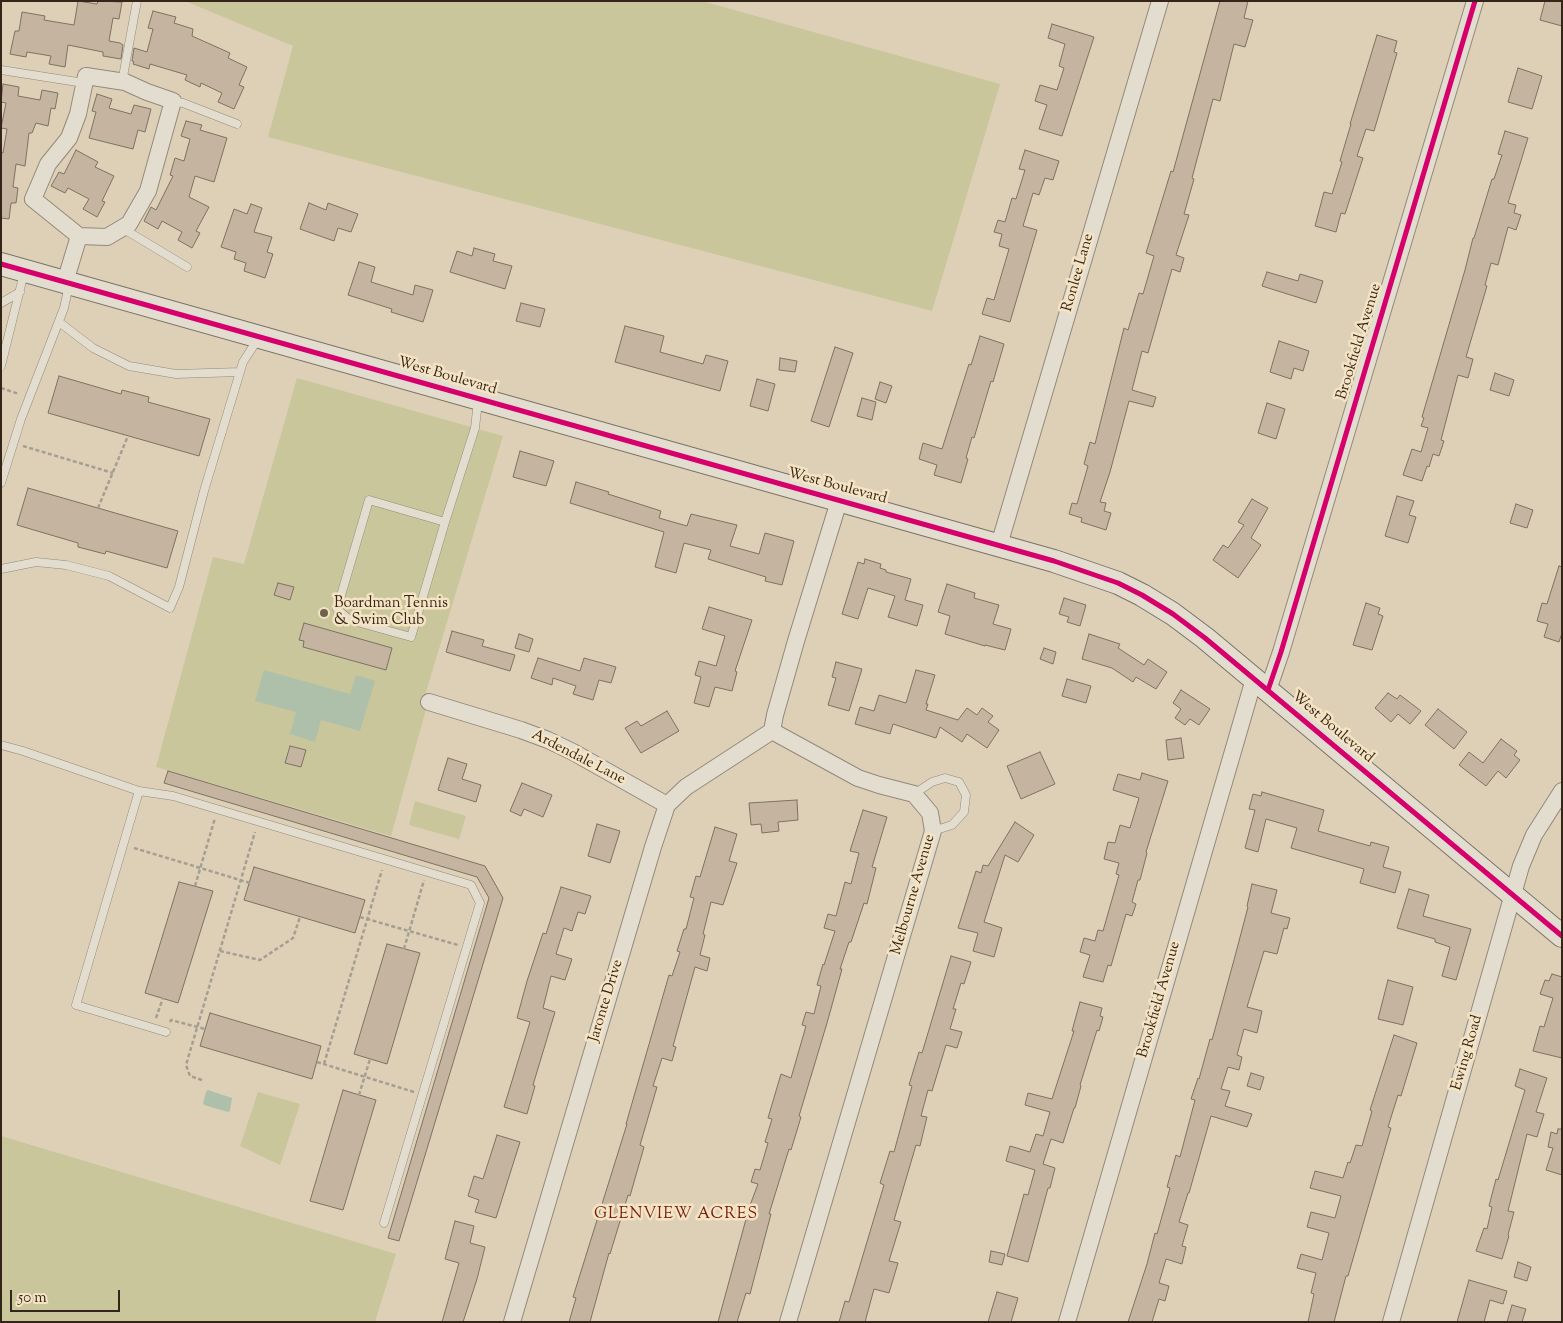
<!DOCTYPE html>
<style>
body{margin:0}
#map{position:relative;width:1563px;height:1323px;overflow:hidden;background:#ddd0b6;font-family:"Sorts Mill Goudy",serif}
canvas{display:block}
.frame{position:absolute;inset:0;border:2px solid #352418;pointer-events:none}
.scale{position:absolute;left:10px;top:1290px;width:110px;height:22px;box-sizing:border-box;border:2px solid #352418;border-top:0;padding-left:6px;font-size:15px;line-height:18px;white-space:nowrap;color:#352418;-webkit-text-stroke:4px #f4e4c4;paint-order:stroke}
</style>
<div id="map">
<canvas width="1563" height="1323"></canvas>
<div class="frame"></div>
<div class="scale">50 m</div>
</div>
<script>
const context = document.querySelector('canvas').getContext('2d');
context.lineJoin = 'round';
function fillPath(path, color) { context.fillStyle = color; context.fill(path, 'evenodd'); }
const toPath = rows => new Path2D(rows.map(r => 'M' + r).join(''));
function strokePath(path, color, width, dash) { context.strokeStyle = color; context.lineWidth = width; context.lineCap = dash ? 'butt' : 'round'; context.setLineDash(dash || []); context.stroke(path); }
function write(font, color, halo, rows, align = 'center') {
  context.font = font + ' "Sorts Mill Goudy",serif'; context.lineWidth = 5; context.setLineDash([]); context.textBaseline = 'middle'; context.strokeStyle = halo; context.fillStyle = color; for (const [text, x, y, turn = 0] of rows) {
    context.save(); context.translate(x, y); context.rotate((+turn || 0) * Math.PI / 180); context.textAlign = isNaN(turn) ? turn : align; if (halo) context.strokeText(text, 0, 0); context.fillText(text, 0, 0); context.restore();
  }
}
fillPath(toPath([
 [185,1,702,1,1000,84,932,311,268,137,293,46],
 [297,378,503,436,426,692,428,702,391,836,156,767,213,557,244,564],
 [415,801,466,816,459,839,409,825],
 [258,1092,300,1104,280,1165,240,1146],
 [1,1136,396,1254,375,1322,1,1322]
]), '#cac69b');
fillPath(toPath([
 [264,670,350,694,356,675,375,681,360,731,321,720,315,742,290,734,296,712,255,701],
 [208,1090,232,1098,230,1111,228,1112,204,1105,203,1103,206,1092]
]), '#aec0a9');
const building = toPath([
 [78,1,97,4,98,1,122,2,119,19,113,18,109,41,120,43,123,45,121,59,103,56,103,52,68,45,65,67,49,64,51,56,27,52,26,57,10,54,15,31,19,31,22,12,45,16,44,20,74,25,78,1],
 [1220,1,1248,1,1244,18,1253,20,1245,47,1234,44,1220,101,1213,99,1192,178,1194,179,1184,214,1189,215,1176,255,1184,258,1180,272,1172,269,1148,353,1142,351,1132,390,1156,397,1153,407,1129,401,1110,472,1100,502,1106,503,1104,511,1111,513,1106,530,1081,522,1082,518,1069,514,1072,503,1077,504,1088,466,1084,464,1090,442,1095,444,1124,328,1128,330,1139,293,1143,294,1154,256,1146,253,1171,171,1173,172,1220,1],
 [1545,1,1562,1,1562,26,1540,20,1545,1],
 [153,11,176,17,174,23,193,29,192,36,230,53,228,58,247,67,239,85,244,87,234,109,218,102,222,93,201,83,200,87,185,80,187,75,150,64,149,69,133,64,134,62,132,61,134,48,147,52,153,29,148,28,153,11],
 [1052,24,1094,37,1062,136,1039,129,1047,105,1035,101,1040,85,1057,90,1064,68,1059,66,1065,44,1048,38,1052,24],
 [1377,35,1397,41,1394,52,1397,53,1374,131,1366,129,1357,156,1363,158,1345,214,1341,213,1336,232,1315,226,1324,192,1332,194,1342,162,1340,161,1351,124,1350,124,1377,35],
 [1518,68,1542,76,1532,109,1508,102,1518,68],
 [3,84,19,87,18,96,40,100,42,90,58,93,55,109,51,108,48,126,36,123,32,133,29,133,25,166,16,164,13,187,18,188,16,203,11,203,9,219,1,218,1,152,3,153,7,129,1,128,6,103,1,102,3,84],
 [97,94,112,99,109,108,131,114,134,105,151,109,145,132,138,130,133,149,89,138,96,112,92,111,97,94],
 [186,121,202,125,200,130,227,138,214,182,195,176,189,197,209,207,196,231,200,233,192,248,178,240,182,232,162,221,158,229,144,221,151,207,156,210,173,176,170,175,175,158,184,161,190,139,181,136,186,121],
 [1505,131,1528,138,1508,203,1516,205,1514,213,1521,215,1516,230,1508,227,1498,265,1491,263,1485,285,1487,286,1466,357,1473,359,1468,378,1458,375,1441,440,1444,441,1439,456,1433,454,1429,467,1427,466,1422,481,1403,475,1412,449,1421,452,1428,428,1421,426,1424,418,1422,417,1465,270,1473,238,1474,238,1492,179,1494,179,1502,155,1498,154,1505,131],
 [76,150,98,162,95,167,114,176,102,201,105,202,97,217,83,209,89,199,68,188,65,193,51,186,59,172,64,174,76,150],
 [1025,150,1059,161,1053,180,1045,178,1039,195,1033,193,1023,226,1037,230,1010,322,982,314,987,298,994,300,1009,249,999,246,1002,234,994,232,998,220,1005,222,1012,198,1016,199,1025,170,1019,169,1025,150],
 [309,203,326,210,328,203,358,214,351,232,338,228,334,241,300,229,309,203],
 [251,204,262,208,254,232,272,237,267,252,273,254,265,278,244,271,246,263,234,259,236,252,221,247,234,209,247,214,251,204],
 [474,248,495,254,493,261,512,266,505,289,450,272,457,251,472,256,474,248],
 [359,262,375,267,371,282,413,295,415,285,433,290,423,322,391,312,392,309,348,295,359,262],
 [1267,272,1298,281,1300,274,1323,281,1316,303,1262,286,1267,272],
 [521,303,545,309,540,327,516,321,521,303],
 [625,326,664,336,660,352,703,364,706,355,728,361,720,391,615,362,625,326],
 [980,336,1004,344,993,382,991,381,974,438,972,437,966,458,968,459,961,483,934,475,937,465,919,459,923,443,942,449,969,364,971,365,980,336],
 [1279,341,1309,351,1303,371,1294,368,1291,379,1270,372,1279,341],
 [835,347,853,353,829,427,811,421,835,347],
 [780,358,797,361,795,372,779,370,780,358],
 [1495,373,1514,380,1509,396,1490,390,1495,373],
 [59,376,121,394,122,390,149,397,148,402,210,419,199,456,48,413,59,376],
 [757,379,775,384,768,411,750,406,757,379],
 [880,382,892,386,886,403,875,399,880,382],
 [862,398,876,402,872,420,857,416,862,398],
 [1267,403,1285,409,1276,439,1258,433,1267,403],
 [520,451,554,461,546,486,513,477,520,451],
 [576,482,609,492,608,494,661,511,659,518,687,526,691,514,737,525,730,546,759,554,765,533,794,541,782,585,765,581,766,577,708,559,711,550,684,543,676,573,655,567,664,532,570,503,576,482],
 [28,488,178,531,167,568,106,551,105,554,78,547,78,543,17,525,28,488],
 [1397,496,1414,501,1409,515,1416,517,1408,543,1385,536,1397,496],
 [1252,499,1268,508,1251,538,1261,545,1238,578,1213,560,1223,545,1228,548,1244,525,1238,522,1252,499],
 [1516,504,1533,510,1527,528,1510,523,1516,504],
 [865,559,881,564,880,568,886,570,886,572,911,579,905,600,923,605,917,626,888,617,895,596,868,588,858,619,842,614,858,562,864,564,865,559],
 [1559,566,1562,567,1562,633,1559,642,1544,637,1548,624,1537,621,1542,603,1547,604,1559,566],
 [278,583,294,587,290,600,274,595,278,583],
 [947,584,975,593,974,598,999,605,993,624,1011,629,1005,650,985,645,985,646,945,634,950,616,938,612,947,584],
 [1064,598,1086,605,1080,626,1067,622,1069,617,1059,614,1064,598],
 [1366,603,1380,608,1378,614,1383,616,1372,650,1353,645,1366,603],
 [709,607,752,620,735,671,737,672,732,691,715,687,709,707,694,703,701,677,695,675,699,661,716,666,725,636,702,629,709,607],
 [304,623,392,648,386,670,303,647,304,641,299,640,304,623],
 [452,631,484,640,482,646,515,655,510,671,446,652,452,631],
 [519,634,533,639,529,652,515,648,519,634],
 [1089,634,1120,644,1118,648,1144,665,1148,659,1167,672,1156,689,1136,677,1133,682,1112,668,1082,659,1089,634],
 [1044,648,1056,652,1053,664,1040,659,1044,648],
 [538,658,580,671,584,658,616,667,611,683,599,680,593,700,573,694,576,686,553,678,552,685,531,678,538,658],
 [836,662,862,669,849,711,828,705,836,678,832,677,836,662],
 [916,670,935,675,926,704,928,704,926,710,958,720,967,708,977,715,982,708,993,716,988,722,999,730,987,748,967,734,962,742,940,727,936,738,893,724,890,734,855,724,860,707,874,711,879,695,906,703,916,670],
 [1067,679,1091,686,1086,703,1062,696,1067,679],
 [1181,690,1210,709,1199,725,1190,719,1185,725,1175,718,1181,709,1173,703,1181,690],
 [1388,693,1397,699,1400,695,1421,711,1410,724,1398,714,1391,722,1375,708,1388,693],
 [1438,709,1467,732,1454,749,1425,725,1438,709],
 [667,711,679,731,641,753,625,728,637,721,641,726,667,711],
 [1181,738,1184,758,1168,760,1166,740,1181,738],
 [1501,739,1517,751,1514,755,1520,760,1506,778,1498,771,1486,786,1459,765,1469,752,1483,763,1501,739],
 [290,746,306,750,301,767,285,763,290,746],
 [1040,752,1055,784,1021,799,1007,766,1040,752],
 [448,758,467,764,462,779,481,785,476,802,438,790,448,758],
 [168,771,485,866,503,898,399,1241,388,1238,489,898,477,877,164,783,168,771],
 [1142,773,1168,781,1146,852,1147,853,1140,880,1138,880,1132,902,1136,904,1132,916,1126,914,1111,966,1108,965,1103,982,1083,977,1090,955,1080,952,1084,938,1095,941,1098,930,1103,931,1119,875,1116,874,1119,863,1104,859,1108,842,1115,843,1120,825,1130,828,1139,798,1113,790,1118,774,1140,780,1142,773],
 [522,783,552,795,543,817,524,809,521,816,510,811,522,783],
 [1262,792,1324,810,1318,831,1370,846,1371,842,1389,847,1383,867,1401,872,1395,893,1360,883,1364,869,1291,848,1297,828,1266,819,1258,852,1245,848,1255,810,1249,809,1253,794,1261,796,1262,792],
 [797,800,798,820,778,822,779,831,762,833,761,824,751,825,749,803,797,800],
 [863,810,887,817,872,867,876,868,867,904,864,903,851,942,849,942,840,969,842,969,827,1023,799,1116,801,1117,791,1150,789,1149,769,1214,771,1214,750,1294,746,1293,737,1322,718,1322,749,1208,758,1184,751,1182,755,1169,760,1170,768,1143,765,1142,772,1119,768,1118,781,1074,791,1078,806,1026,802,1025,806,1012,814,1014,821,986,817,985,823,964,824,965,835,931,824,928,828,914,836,916,845,882,851,884,859,853,850,851,863,810],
 [1015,822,1034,835,1018,862,1005,855,984,922,1002,928,994,957,973,951,978,933,958,928,976,871,981,873,983,865,988,866,1015,822],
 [597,824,620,831,610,863,588,856,597,824],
 [715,827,737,834,729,861,737,863,723,905,711,902,703,934,705,935,700,955,710,958,707,971,695,967,673,1046,676,1047,672,1061,662,1058,653,1086,657,1087,640,1145,644,1147,630,1196,628,1195,610,1254,609,1253,590,1322,569,1322,576,1298,573,1297,627,1124,626,1124,669,975,672,976,680,952,677,951,684,929,686,929,694,898,690,897,696,876,700,877,715,827],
 [254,867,365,900,355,933,244,900,254,867],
 [179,882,213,891,178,1003,145,993,179,882],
 [1252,884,1277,890,1271,913,1290,918,1287,929,1284,928,1277,954,1264,951,1247,1007,1262,1011,1257,1033,1244,1029,1237,1055,1242,1057,1239,1070,1228,1067,1221,1089,1230,1091,1225,1106,1252,1114,1247,1127,1211,1116,1189,1193,1188,1193,1179,1222,1188,1225,1182,1246,1186,1247,1182,1264,1166,1259,1159,1283,1169,1286,1165,1301,1159,1299,1152,1322,1128,1322,1147,1264,1155,1233,1157,1234,1170,1188,1167,1187,1176,1155,1180,1157,1195,1100,1191,1099,1198,1078,1199,1079,1210,1039,1212,1040,1234,960,1248,907,1247,906,1252,884],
 [561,887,591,896,585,914,578,912,572,931,564,928,556,954,572,959,565,980,551,976,543,1008,555,1012,533,1085,535,1086,527,1114,504,1107,530,1022,517,1018,527,981,543,933,546,934,561,887],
 [1409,889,1429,895,1423,916,1471,929,1456,980,1442,976,1450,947,1435,942,1435,939,1397,928,1409,889],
 [387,944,420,953,387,1064,354,1054,387,944],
 [951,956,971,962,964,984,961,983,953,1009,956,1009,950,1029,962,1032,957,1048,946,1045,932,1091,928,1090,921,1116,927,1117,920,1146,916,1145,894,1220,901,1222,889,1261,898,1263,889,1293,874,1289,865,1322,839,1322,845,1301,849,1302,884,1185,880,1183,890,1151,894,1152,912,1086,909,1085,919,1052,922,1053,951,956],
 [1552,974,1562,977,1562,1058,1533,1051,1540,1026,1544,1027,1553,998,1540,994,1545,980,1549,981,1552,974],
 [1388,980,1413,987,1403,1025,1378,1019,1388,980],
 [1080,1002,1102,1008,1100,1016,1103,1017,1099,1031,1097,1030,1080,1085,1081,1086,1075,1108,1074,1108,1063,1143,1051,1139,1043,1164,1055,1168,1050,1188,1048,1188,1028,1262,1007,1256,1024,1194,1028,1195,1035,1170,1006,1161,1010,1146,1030,1152,1036,1134,1043,1136,1050,1112,1025,1105,1028,1093,1052,1099,1074,1031,1072,1031,1080,1002],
 [210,1013,321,1046,312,1079,200,1046,210,1013],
 [1394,1035,1417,1043,1401,1096,1398,1095,1388,1127,1391,1128,1348,1276,1346,1276,1334,1322,1308,1322,1314,1294,1311,1293,1316,1273,1297,1268,1301,1254,1322,1260,1329,1233,1307,1227,1311,1212,1335,1218,1341,1196,1310,1188,1315,1171,1343,1178,1348,1162,1350,1163,1356,1145,1362,1146,1372,1111,1370,1110,1394,1035],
 [1520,1069,1547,1078,1536,1112,1544,1114,1537,1137,1527,1134,1508,1211,1514,1212,1508,1235,1509,1236,1502,1259,1476,1251,1484,1228,1487,1229,1492,1207,1489,1206,1496,1179,1498,1180,1525,1090,1515,1086,1520,1069],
 [1251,1073,1264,1077,1260,1090,1247,1086,1251,1073],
 [343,1090,376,1100,343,1210,310,1201,343,1090],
 [1558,1129,1562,1129,1562,1175,1546,1170,1553,1148,1548,1147,1551,1132,1557,1134,1558,1129],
 [497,1135,520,1142,496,1218,475,1212,479,1200,468,1196,474,1176,483,1179,497,1135],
 [455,1221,474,1226,470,1243,485,1247,477,1279,463,1322,442,1322,459,1263,445,1259,455,1221],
 [991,1251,1005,1254,1002,1265,989,1262,991,1251],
 [1518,1262,1531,1267,1527,1281,1514,1277,1518,1262],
 [1469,1280,1507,1291,1503,1304,1490,1300,1484,1322,1457,1322,1469,1280],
 [997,1292,1018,1298,1011,1322,988,1322,997,1292],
 [1512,1305,1526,1309,1522,1322,1507,1322,1512,1305]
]);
fillPath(building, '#c5b4a0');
strokePath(building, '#7c7264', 1);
const lane = toPath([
 [1,70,84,83],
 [122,82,137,1],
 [173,101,183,103,237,124],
 [122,228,187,267],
 [1,303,20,292],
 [59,322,93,348,129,366,176,374,240,372],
 [1,366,24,273],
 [1,483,21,419,64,308,69,285],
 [445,522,369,500,337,609,350,620,411,637,445,522,475,428,478,401],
 [1,569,36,562,66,565,109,576,170,608,179,587,204,491,243,362,258,339],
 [1,745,23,751,139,791,173,796,471,885,480,903,384,1223],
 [139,791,76,1005,166,1032],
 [914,794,932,782,945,778,959,782,966,795,964,812,952,825,933,831]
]);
const street = toPath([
 [65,282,79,236,33,199,48,164,69,138,78,114,86,76,125,82,147,92,173,101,148,191,129,224,107,237,79,236],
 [999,545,1160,1],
 [1268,690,1281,652,1475,1],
 [429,702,521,730,548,740,573,752,667,805],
 [772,731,858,778,879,785,914,794,930,813,933,831,788,1322],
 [772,731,775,715,796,641,839,501],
 [512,1322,653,847,667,805,686,787,772,731],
 [1067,1322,1254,679],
 [1391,1322,1521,866,1534,835,1562,791]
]);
const secondary = toPath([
 [1,264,1054,561,1118,583,1142,595,1173,614,1205,638,1562,936]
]);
strokePath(lane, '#93897a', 9);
strokePath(street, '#93897a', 18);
strokePath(secondary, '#7c7264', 24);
strokePath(toPath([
 [1,388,19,394],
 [23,446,113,473],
 [98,508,128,436],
 [134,848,250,883],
 [195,886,215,818],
 [360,917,458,945],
 [404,949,424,880],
 [220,951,260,960,293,938,300,917],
 [156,1018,163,998],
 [170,1022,171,1020,205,1029],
 [317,1062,414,1092],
 [324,1064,382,870],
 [202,1080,190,1076,186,1065,255,832],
 [359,1095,370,1059]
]), '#a59e92', 2.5, [4, 2.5]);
strokePath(lane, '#e3ddd0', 8);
strokePath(street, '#e3ddd0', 16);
strokePath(secondary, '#e3ddd0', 22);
strokePath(toPath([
 [1,264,1054,561,1118,583,1142,595,1173,614,1205,638,1562,936],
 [1268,690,1281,652,1475,1]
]), '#d6006c', 5);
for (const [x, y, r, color] of [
 [324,613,5,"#70604f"]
]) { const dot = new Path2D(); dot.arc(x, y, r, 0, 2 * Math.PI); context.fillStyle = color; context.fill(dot); strokePath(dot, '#f4e4c4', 2); }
write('15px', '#352418', '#f4e4c4', [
 ["Ronlee Lane",1079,273,-74],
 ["Brookfield Avenue",1360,342,-73],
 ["West Boulevard",447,377,16],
 ["West Boulevard",837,487,15],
 ["West Boulevard",1332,728,40],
 ["Ardendale Lane",578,758,27],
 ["Melbourne Avenue",914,895,-74],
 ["Brookfield Avenue",1160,1000,-74],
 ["Jaronte Drive",607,1001,-73],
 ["Ewing Road",1468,1053,-74]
]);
write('15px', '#352418', '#f4e4c4', [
 ["Boardman Tennis",334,604],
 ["& Swim Club",334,621]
], 'left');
context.letterSpacing = '1px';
write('16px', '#7a1f14', '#f4e4c4', [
 ["GLENVIEW ACRES",676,1215]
]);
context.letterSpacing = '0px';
</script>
